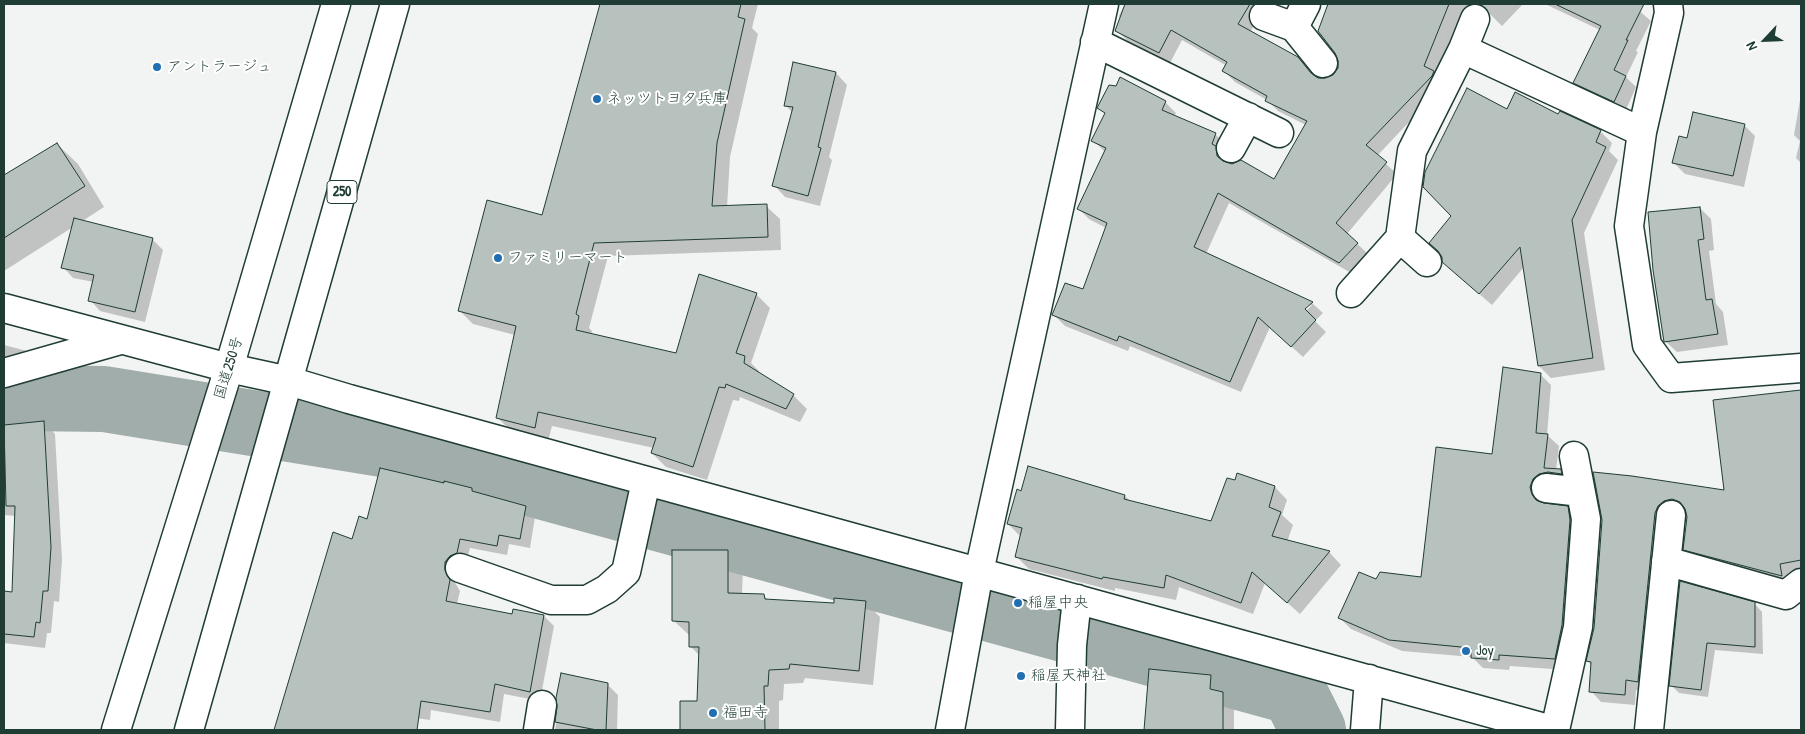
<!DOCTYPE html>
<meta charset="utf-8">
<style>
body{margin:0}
#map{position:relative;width:1805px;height:734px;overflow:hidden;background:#f2f3f3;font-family:"Patrick Hand",sans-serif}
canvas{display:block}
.frame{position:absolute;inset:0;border:5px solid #1f3d34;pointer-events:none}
.north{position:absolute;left:1740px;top:15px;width:50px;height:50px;-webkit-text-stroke:4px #fff;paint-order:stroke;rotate:245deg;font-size:14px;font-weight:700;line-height:20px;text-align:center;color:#1f3d34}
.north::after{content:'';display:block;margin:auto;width:18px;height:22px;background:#1f3d34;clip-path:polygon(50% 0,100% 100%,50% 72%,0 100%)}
</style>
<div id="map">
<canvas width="1805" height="734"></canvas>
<div class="frame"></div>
<div class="north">N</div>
</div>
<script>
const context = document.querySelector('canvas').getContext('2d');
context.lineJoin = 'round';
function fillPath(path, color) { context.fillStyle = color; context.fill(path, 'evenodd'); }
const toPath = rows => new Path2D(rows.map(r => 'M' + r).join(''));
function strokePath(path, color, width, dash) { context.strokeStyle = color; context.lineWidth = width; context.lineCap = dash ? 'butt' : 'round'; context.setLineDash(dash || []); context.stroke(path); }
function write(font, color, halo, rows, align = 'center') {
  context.font = font + ' "Patrick Hand","Klee One",sans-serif'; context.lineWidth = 4; context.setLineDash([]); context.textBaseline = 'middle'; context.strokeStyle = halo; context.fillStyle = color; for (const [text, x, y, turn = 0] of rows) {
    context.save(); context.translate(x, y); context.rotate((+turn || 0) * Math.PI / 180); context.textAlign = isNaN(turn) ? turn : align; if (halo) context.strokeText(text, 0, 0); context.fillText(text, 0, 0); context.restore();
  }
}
fillPath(toPath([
 [601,4,665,4,693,15,696,4,758,4,752,28,758,34,730,157,727,207,766,206,780,219,781,250,608,256,589,328,592,331,591,335,677,354,756,294,770,308,751,363,759,371,758,373,793,395,807,409,800,422,740,397,739,401,733,400,707,480,666,467,652,453,654,448,552,426,548,441,512,432,498,418,515,335,473,324,459,310,543,217],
 [1125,4,1268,4,1250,32,1298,58,1316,79,1326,80,1334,76,1339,69,1340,61,1328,4,1523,4,1502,26,1491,15,1485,14,1468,31,1456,25,1436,75,1442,87,1377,156,1397,174,1347,234,1368,254,1351,273,1229,203,1206,254,1312,303,1323,313,1315,321,1326,332,1303,357,1270,327,1241,392,1130,346,1128,351,1065,326,1054,315,1083,291,1106,228,1089,219,1078,208,1105,152,1093,140,1106,115,1099,108,1165,102,1176,113,1174,116,1216,135,1226,145,1227,164,1275,181,1306,125,1278,111,1267,100,1235,82,1224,71,1227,66,1182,40,1170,63,1128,41,1117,31,1121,19,1119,16],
 [1308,305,1312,305,1302,315,1300,313],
 [1545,4,1638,4,1636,8,1651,21,1636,51,1638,52,1626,77,1636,87,1625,112,1586,94,1575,83,1600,30],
 [836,73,847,85,829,157,832,160,820,206,785,197,774,185,793,113,785,105],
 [1801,94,1801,163,1796,158,1800,141,1794,135],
 [1507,111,1559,116,1600,131,1612,143,1609,151,1618,160,1584,233,1605,370,1551,378,1539,366,1524,267,1492,305,1456,274,1453,216],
 [1744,125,1755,136,1744,187,1685,174,1674,163,1688,140],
 [57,144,78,164,104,207,81,222,152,239,163,250,145,322,100,311,90,300,94,282,73,278,63,267,73,227,4,271,4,176],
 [1700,208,1711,219,1714,250,1709,251,1716,304,1723,312,1728,345,1677,352,1665,341],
 [4,345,27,351,38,361,4,375],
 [1540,374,1551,385,1547,435,1559,446,1556,470,1560,471,1571,482,1541,499,1542,504,1567,507,1578,519,1566,670,1510,666,1509,670,1483,668,1472,657,1402,651,1351,629,1340,618,1376,580,1422,578],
 [1801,390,1801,583,1795,587,1695,560,1684,549,1687,511,1676,511,1649,692,1636,690,1635,705,1601,702,1591,691,1592,666,1588,661,1595,628,1603,520,1595,474,1726,491,1778,392],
 [44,422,55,434,62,560,59,602,54,601,51,633,47,633,45,648,4,643,4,592,13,593,16,516,4,515,4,426],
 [1238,475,1275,487,1287,500,1282,515,1293,525,1287,542,1329,552,1341,565,1300,614,1265,583,1253,614,1179,587,1176,600,1115,588,1115,591,1029,569,1016,556,1021,537,1008,524,1125,496,1131,502,1212,523,1236,482],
 [472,489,476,493,525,507,535,517,530,548,509,544,507,555,470,548,466,563,455,573,454,581,460,591,457,604,513,615,544,616,554,626,540,701,504,694,500,722,431,710,430,720,387,714,382,730,275,730,333,534,353,541,368,520],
 [728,551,743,566,742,595,763,595,768,600,835,604,865,602,880,617,873,685,805,678,803,683,784,684,783,700,779,701,779,730,681,730,681,702,699,702,700,656,690,646,690,636,674,621],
 [1681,583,1754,603,1762,612,1763,654,1715,650,1708,697,1679,693,1671,685],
 [1150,670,1210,676,1222,688,1221,693,1234,705,1234,730,1145,730],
 [607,684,618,695,617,730,555,730,559,707]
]), '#0003');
strokePath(toPath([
 [4,402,23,398,104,399,394,446,1294,692,1313,730]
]), '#a1adaa', 66);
const building = toPath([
 [600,4,741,4,738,17,745,19,717,143,712,206,767,204,768,237,594,243,576,314,579,316,576,330,676,353,699,274,757,293,736,353,745,356,744,363,794,394,786,409,726,384,725,388,719,387,693,467,651,453,656,438,538,412,535,428,496,418,516,326,458,311,487,200,542,215,600,4],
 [1125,4,1250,4,1238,24,1298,57,1311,73,1318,78,1325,78,1333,75,1338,68,1338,61,1335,53,1318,31,1328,4,1449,4,1424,66,1434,71,1432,76,1366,145,1387,162,1336,223,1358,243,1339,263,1218,193,1194,247,1313,302,1305,309,1316,320,1291,347,1258,317,1230,382,1119,336,1117,341,1052,315,1065,283,1083,289,1107,223,1077,209,1106,148,1091,141,1105,113,1097,108,1109,85,1116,86,1120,77,1166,101,1162,110,1216,133,1212,144,1216,146,1217,156,1223,161,1232,164,1241,160,1274,179,1307,121,1265,101,1267,96,1222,71,1227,62,1171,30,1159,53,1115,31,1125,4],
 [1555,4,1644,4,1626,40,1628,40,1614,70,1626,76,1614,102,1573,83,1601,26,1555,4],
 [793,62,836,72,818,147,821,148,808,196,772,186,793,107,784,106,793,62],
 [1467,88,1507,109,1515,92,1558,114,1560,111,1601,130,1596,142,1606,147,1572,220,1593,358,1538,366,1520,247,1479,294,1442,262,1442,257,1438,251,1429,243,1451,216,1423,187,1425,172,1467,88],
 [1693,112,1745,124,1733,176,1672,163,1679,136,1687,138,1693,112],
 [57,143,85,186,4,238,4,175,57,143],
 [1700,207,1704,239,1698,240,1706,300,1712,299,1718,334,1664,342,1653,270,1648,212,1700,207],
 [74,218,153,238,135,312,88,301,94,275,61,268,74,218],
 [1503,367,1541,373,1536,433,1548,434,1544,468,1561,469,1562,474,1548,472,1539,474,1533,479,1530,487,1532,494,1536,500,1544,503,1568,506,1570,520,1562,625,1555,659,1499,655,1499,660,1471,658,1471,648,1389,640,1338,618,1359,572,1376,579,1380,572,1421,577,1436,447,1492,454,1503,367],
 [1801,390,1801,560,1780,564,1782,576,1683,550,1687,517,1685,509,1680,502,1672,499,1664,501,1658,506,1655,513,1638,682,1626,680,1625,695,1589,692,1591,662,1586,661,1594,628,1602,520,1593,472,1632,476,1724,490,1713,400,1801,390],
 [44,421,51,547,48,591,43,591,40,623,36,622,34,637,4,634,4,591,12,592,15,506,6,506,4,425,44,421],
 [1028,466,1125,495,1124,499,1211,521,1227,478,1235,480,1237,473,1275,486,1269,507,1281,512,1272,536,1330,551,1287,603,1252,572,1241,603,1166,575,1164,588,1103,577,1102,579,1015,557,1022,528,1007,524,1017,489,1021,491,1028,466],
 [380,468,444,483,444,481,472,488,472,491,526,506,520,539,499,535,497,546,460,539,457,553,450,556,445,562,445,570,450,580,446,601,512,614,513,609,544,615,530,692,495,684,490,712,421,701,417,730,274,730,333,532,352,539,359,516,367,519,380,468],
 [672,550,728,550,728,593,764,594,765,599,834,603,834,598,866,601,859,671,790,664,789,669,769,670,768,686,764,686,765,730,680,730,680,701,697,701,699,647,689,647,689,622,672,621,672,550],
 [1680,581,1755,602,1755,647,1707,643,1701,690,1669,686,1680,581],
 [1149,669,1211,675,1210,689,1223,692,1223,730,1144,730,1149,669],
 [561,673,608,683,606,730,597,730,555,722,557,707,556,698,561,673]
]);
fillPath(building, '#b7c1bd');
strokePath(building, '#1f3d34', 1);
const minor = toPath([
 [1306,4,1294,27,1323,63],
 [1668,4,1669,13,1642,132,1629,226,1647,345,1671,378,1801,368],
 [1264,16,1294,27],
 [1095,42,1279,133],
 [1463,49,1475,19],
 [1231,148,1248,117],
 [1400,238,1427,262],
 [1351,293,1400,238,1412,151,1463,49,1642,132],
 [4,308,229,368,289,381,349,399,1552,730],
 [4,373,120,340],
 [1546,488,1581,492],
 [1666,561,1786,595,1801,583],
 [460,568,551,600,587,600,607,589,626,572,646,481],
 [538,730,542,705],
 [950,730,979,572,1104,4],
 [1070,730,1072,645,1077,599],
 [1365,730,1369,679],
 [1555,730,1578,627,1586,519,1574,456],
 [1649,730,1671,515]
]);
const highway = toPath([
 [116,730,229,368,336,4],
 [189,730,395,4]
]);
strokePath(minor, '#1f3d34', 31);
strokePath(highway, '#1f3d34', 31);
strokePath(minor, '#fff', 28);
strokePath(highway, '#fff', 28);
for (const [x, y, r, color] of [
 [157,67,5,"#1f6fb2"],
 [597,99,5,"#1f6fb2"],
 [498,258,5,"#1f6fb2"],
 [1018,603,5,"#1f6fb2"],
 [1466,651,5,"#1f6fb2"],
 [1021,676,5,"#1f6fb2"],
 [713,713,5,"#1f6fb2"]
]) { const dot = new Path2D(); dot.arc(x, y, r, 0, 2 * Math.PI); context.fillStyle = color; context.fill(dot); strokePath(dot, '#fff', 2); }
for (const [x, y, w] of [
 [342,192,30]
]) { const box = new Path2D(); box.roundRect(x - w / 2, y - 11.5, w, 23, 4); context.fillStyle = '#fff'; context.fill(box); strokePath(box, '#1f3d34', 1); }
write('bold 14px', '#1f3d34', null, [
 ["250",342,192]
]);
write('15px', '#1f3d34', '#fff', [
 ["アントラージュ",167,67],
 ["ネッツトヨタ兵庫",607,99],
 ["ファミリーマート",508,258],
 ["稲屋中央",1028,603],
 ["Joy",1476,651],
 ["稲屋天神社",1031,676],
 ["福田寺",723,713]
], 'left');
write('15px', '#1f3d34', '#fff', [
 ["国道250号",229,368,-73]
]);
</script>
